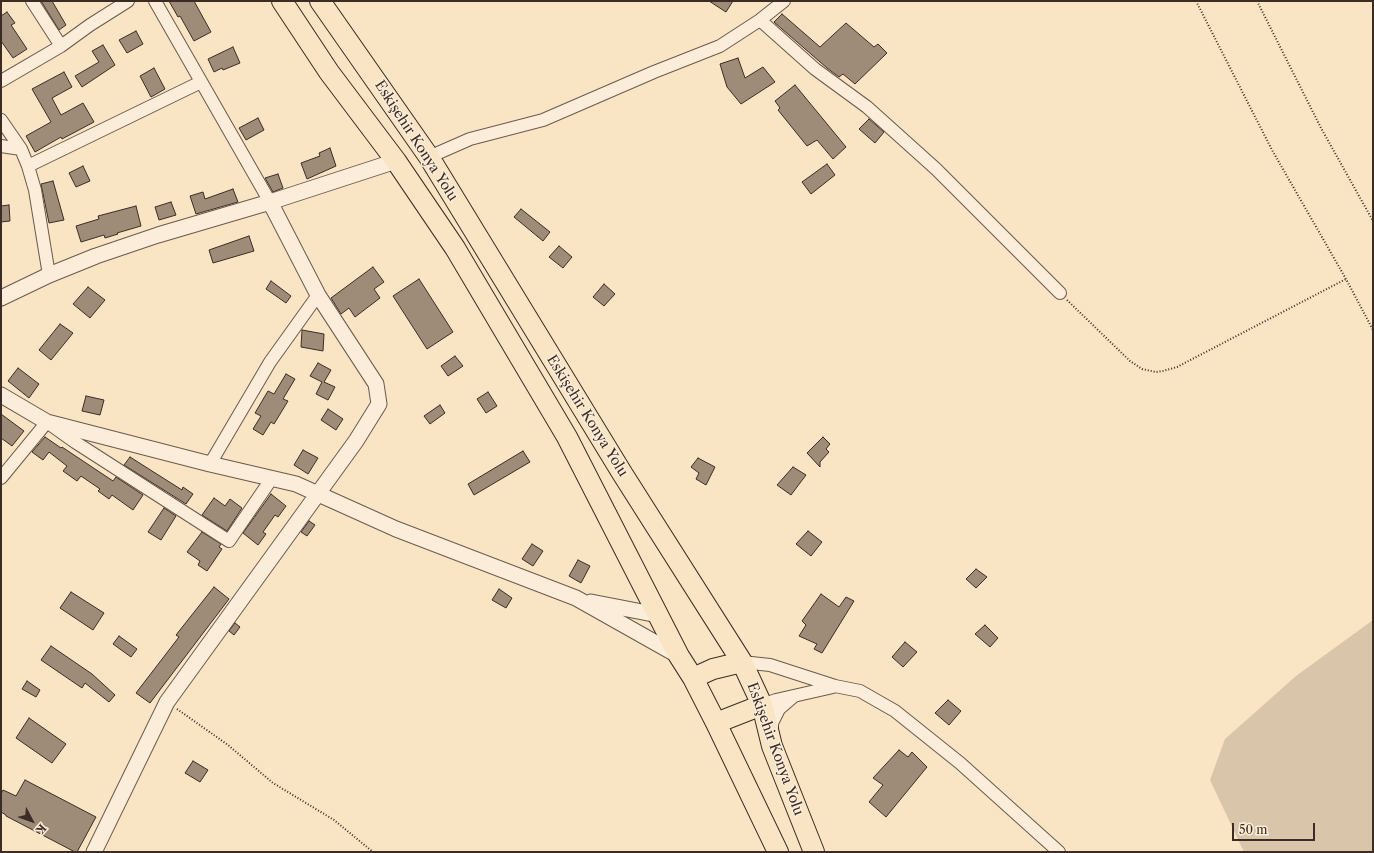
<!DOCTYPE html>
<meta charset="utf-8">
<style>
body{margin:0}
#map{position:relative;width:1374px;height:853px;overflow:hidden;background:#f9e4c4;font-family:"Libre Caslon Text",serif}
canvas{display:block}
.frame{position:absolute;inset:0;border:2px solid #3c2c26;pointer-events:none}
.north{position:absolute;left:12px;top:801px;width:40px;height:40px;-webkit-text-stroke:3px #fbedd9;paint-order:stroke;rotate:131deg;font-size:11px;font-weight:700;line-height:16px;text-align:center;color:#3c2c26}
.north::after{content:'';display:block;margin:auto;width:14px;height:18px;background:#3c2c26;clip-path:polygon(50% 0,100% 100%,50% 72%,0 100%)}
.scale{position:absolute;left:1232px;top:823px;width:83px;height:18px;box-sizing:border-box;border:2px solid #3c2c26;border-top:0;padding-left:5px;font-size:12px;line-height:14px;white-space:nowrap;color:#3c2c26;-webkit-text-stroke:3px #fbedd9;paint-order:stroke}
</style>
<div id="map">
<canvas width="1374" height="853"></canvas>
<div class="frame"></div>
<div class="north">K</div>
<div class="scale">50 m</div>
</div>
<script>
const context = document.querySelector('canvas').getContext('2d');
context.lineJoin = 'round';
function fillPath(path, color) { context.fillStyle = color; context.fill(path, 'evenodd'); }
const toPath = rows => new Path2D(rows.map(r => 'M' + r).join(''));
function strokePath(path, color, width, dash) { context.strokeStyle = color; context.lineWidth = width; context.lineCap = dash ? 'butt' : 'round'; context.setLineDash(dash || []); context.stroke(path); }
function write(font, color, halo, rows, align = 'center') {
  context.font = font + ' "Libre Caslon Text",serif'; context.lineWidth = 3; context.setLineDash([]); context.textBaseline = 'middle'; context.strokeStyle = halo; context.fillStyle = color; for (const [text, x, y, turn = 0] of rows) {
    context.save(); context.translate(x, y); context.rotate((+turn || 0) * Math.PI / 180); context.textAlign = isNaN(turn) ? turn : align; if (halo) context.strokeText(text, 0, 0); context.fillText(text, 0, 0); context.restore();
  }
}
fillPath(toPath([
 [1373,620,1373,852,1244,852,1210,780,1225,739,1296,676]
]), '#d9c5a9');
const building = toPath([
 [41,1,52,1,66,25,59,30,41,1],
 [169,1,194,1,211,32,194,41,180,16,178,17,169,1],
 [709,1,733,1,726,12,709,1],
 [7,12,15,23,11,25,27,49,13,58,1,41,1,16,7,12],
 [782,14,820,47,846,23,874,47,878,44,887,53,855,84,843,74,839,77,827,68,774,22,782,14],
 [136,31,143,44,127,53,119,40,136,31],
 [103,45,115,65,82,87,75,76,99,62,92,51,103,45],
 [233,47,240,63,223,70,222,68,214,72,208,59,233,47],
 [738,58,745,78,763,67,775,82,741,104,727,87,720,64,738,58],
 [154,68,165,89,151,97,140,76,154,68],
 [64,72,72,87,52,98,61,115,83,103,94,122,62,139,61,137,35,152,26,136,51,122,32,89,64,72],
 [795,85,846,147,833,159,817,140,807,146,778,110,780,108,775,101,795,85],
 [258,118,264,130,246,140,239,128,258,118],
 [869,119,884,132,875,143,859,129,869,119],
 [330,148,336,166,307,179,301,163,320,156,319,153,330,148],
 [827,164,835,175,811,194,802,182,827,164],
 [83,166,90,181,76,187,69,173,83,166],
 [278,174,283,188,273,192,265,178,278,174],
 [53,181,64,220,49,223,41,184,53,181],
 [233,189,238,202,196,214,190,196,203,192,205,199,233,189],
 [171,202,176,215,159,220,155,207,171,202],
 [9,205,10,221,1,222,1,206,9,205],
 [136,206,141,226,117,233,118,234,105,238,104,235,81,242,76,226,99,219,98,216,136,206],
 [521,209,550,232,543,241,514,217,521,209],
 [249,236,254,251,213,263,209,250,249,236],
 [559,246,572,257,563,268,549,257,559,246],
 [373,267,384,282,374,289,380,298,355,317,349,308,341,314,331,298,373,267],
 [419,279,453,332,427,349,393,296,419,279],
 [271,281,291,296,286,303,266,289,271,281],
 [604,284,615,294,604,306,593,297,604,284],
 [88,287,105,300,90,318,73,304,88,287],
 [60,324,73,333,51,360,39,350,60,324],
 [302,330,324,334,323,351,301,347,302,330],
 [455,356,463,366,448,376,441,366,455,356],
 [318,363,331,370,324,382,335,387,328,400,316,394,322,382,310,376,318,363],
 [18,368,39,384,29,398,8,381,18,368],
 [286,374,295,379,283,399,288,401,274,424,271,422,263,435,253,429,261,416,255,413,268,391,274,394,286,374],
 [488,392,497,406,486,413,477,399,488,392],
 [86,396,104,400,100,415,82,411,86,396],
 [440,405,445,413,430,424,424,416,440,405],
 [328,409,343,419,336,430,321,420,328,409],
 [1,414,24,431,12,446,1,438,1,414],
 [45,437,61,448,62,447,113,481,116,477,143,495,133,510,112,495,109,499,98,491,100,489,81,476,77,481,63,471,67,466,49,452,43,460,32,452,45,437],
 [823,437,830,444,826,449,829,452,820,462,820,467,807,453,823,437],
 [303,450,318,458,308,474,294,465,303,450],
 [523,451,530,462,474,495,468,484,523,451],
 [130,457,182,490,183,487,193,494,186,504,124,465,130,457],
 [698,458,715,467,706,485,696,479,699,473,691,467,698,458],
 [793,467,806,475,791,495,777,485,793,467],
 [271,494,286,506,278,517,275,515,263,532,266,534,258,545,243,533,271,494],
 [214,498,225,506,230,499,242,508,227,531,202,515,214,498],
 [164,508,176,516,161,540,148,532,164,508],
 [309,521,315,525,307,536,301,532,309,521],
 [808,531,822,542,811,556,796,544,808,531],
 [202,532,221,544,219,547,222,549,207,571,198,565,200,561,187,552,202,532],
 [532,544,543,551,533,566,522,559,532,544],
 [578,560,590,566,581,583,569,576,578,560],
 [976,569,987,577,976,588,966,579,976,569],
 [214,587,229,599,150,703,136,693,179,637,176,635,214,587],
 [499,589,512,598,506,608,492,600,499,589],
 [71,592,104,613,93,630,60,608,71,592],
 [821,594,839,607,846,597,854,601,822,653,814,649,817,644,799,636,806,625,802,621,821,594],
 [235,623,240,627,234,635,229,631,235,623],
 [985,625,998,638,990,647,975,634,985,625],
 [119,636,137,649,131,657,113,644,119,636],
 [905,642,917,652,903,667,892,657,905,642],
 [51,646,92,674,115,695,109,702,85,683,82,688,41,660,51,646],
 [27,681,40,690,36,697,22,689,27,681],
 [948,700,961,711,949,725,935,713,948,700],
 [29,718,66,744,52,763,16,738,29,718],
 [899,750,908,757,912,752,927,767,886,817,869,802,883,785,873,778,899,750],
 [193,761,208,770,200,782,185,773,193,761],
 [25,780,96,817,77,852,75,852,6,816,6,815,1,812,1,794,3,790,16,796,25,780]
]);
fillPath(building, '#9e8c78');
strokePath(building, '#3c2c26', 1);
const minor = toPath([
 [32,1,61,46],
 [155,1,270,202],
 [760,20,815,69,867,107,936,169,1060,293],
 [1,81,61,46,90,25,128,1],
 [1,120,21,149,28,166,35,190,49,275],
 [1,146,21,149],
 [429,157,470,139,543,120,654,72,720,46,760,20,784,1],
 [28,166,201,82],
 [210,464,270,362,318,295],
 [1,478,47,422,75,442,229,541,272,478],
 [742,662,770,665,835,686,860,691,895,711,960,763,1059,852],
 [762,705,776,700,833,687],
 [772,732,772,723,779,709,793,697]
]);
const tertiary = toPath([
 [1,298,49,275,96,256,158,235,270,202,396,161],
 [1,395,47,422,210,464,296,484,396,529,576,598,679,656],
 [591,602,658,615],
 [94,852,167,702,356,441,379,404,376,384,318,295,270,202]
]);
const trunk = toPath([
 [282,1,329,72,396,161,455,248,567,437,679,656,693,678,716,723,778,852],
 [320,1,429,157,622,473,742,662,762,705,772,746,814,852],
 [693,678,713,669,742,662],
 [716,723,762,705]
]);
strokePath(minor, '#6b5a4e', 14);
strokePath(tertiary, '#6b5a4e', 17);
strokePath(trunk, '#3c2c26', 22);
strokePath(toPath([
 [1196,1,1272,150,1346,279,1373,330],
 [1257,1,1321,128,1373,221],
 [1067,300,1130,361,1142,369,1156,372,1163,371,1177,367,1346,279],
 [177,709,228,745,273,783,334,820,373,852]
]), '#3c2c26', 2, [1, 2]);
strokePath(minor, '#fbedd9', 12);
strokePath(tertiary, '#fbedd9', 15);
strokePath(trunk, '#f9e4c4', 20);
write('14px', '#3c2c26', '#fbedd9', [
 ["Eskişehir Konya Yolu",416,141,57],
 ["Eskişehir Konya Yolu",587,416,58],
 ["Eskişehir Konya Yolu",775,749,70]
]);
</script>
